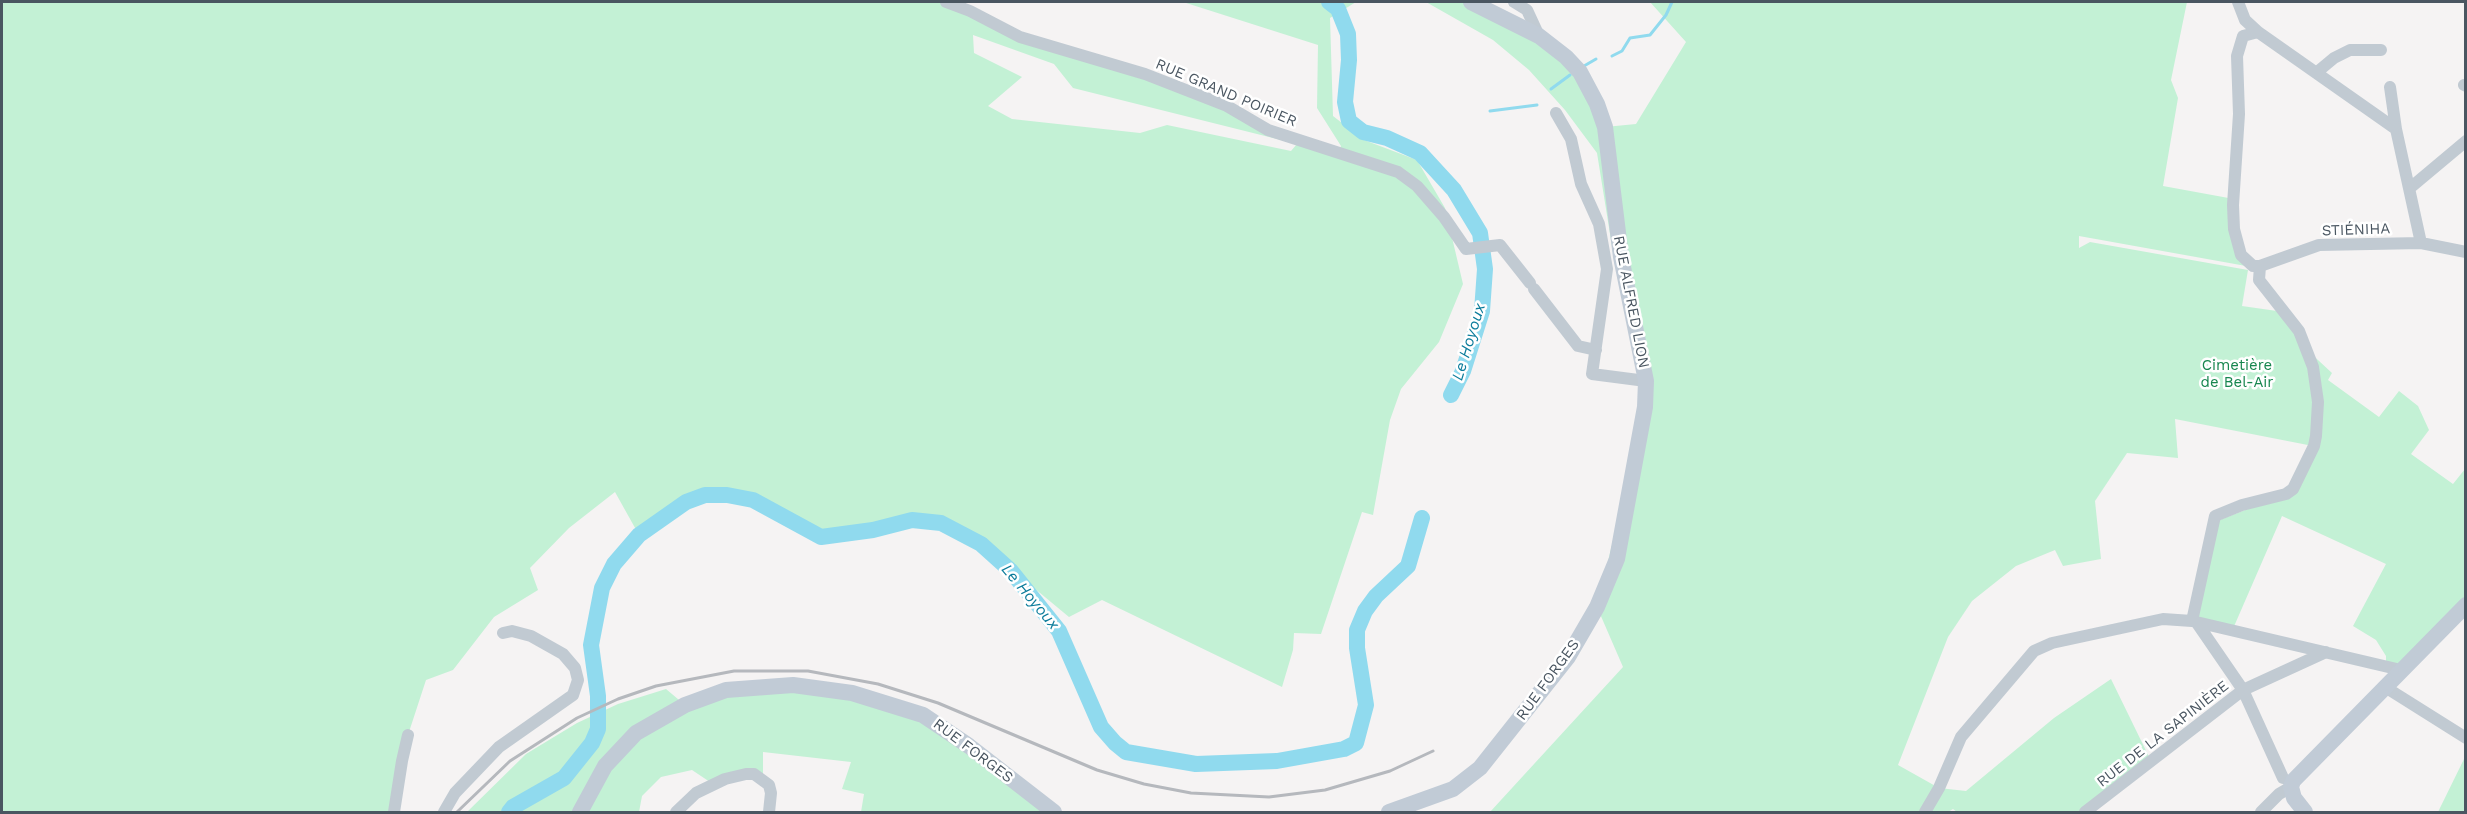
<!DOCTYPE html>
<meta charset="utf-8">
<style>
body{margin:0}
#map{position:relative;width:2467px;height:814px;overflow:hidden;background:#f5f3f3;font-family:"Work Sans",sans-serif}
canvas{display:block}
.frame{position:absolute;inset:0;border:3px solid #4a5661;pointer-events:none}
</style>
<div id="map">
<canvas width="2467" height="814"></canvas>
<div class="frame"></div>
</div>
<script>
const context = document.querySelector('canvas').getContext('2d');
context.lineJoin = 'round';
function fillPath(path, color) { context.fillStyle = color; context.fill(path, 'evenodd'); }
const toPath = rows => new Path2D(rows.map(r => 'M' + r).join(''));
function strokePath(path, color, width, dash) { context.strokeStyle = color; context.lineWidth = width; context.lineCap = dash ? 'butt' : 'round'; context.setLineDash(dash || []); context.stroke(path); }
function write(font, color, halo, rows, align = 'center') {
  context.font = font + ' "Work Sans",sans-serif'; context.lineWidth = 5; context.setLineDash([]); context.textBaseline = 'middle'; context.strokeStyle = halo; context.fillStyle = color; for (const [text, x, y, turn = 0] of rows) {
    context.save(); context.translate(x, y); context.rotate((+turn || 0) * Math.PI / 180); context.textAlign = isNaN(turn) ? turn : align; if (halo) context.strokeText(text, 0, 0); context.fillText(text, 0, 0); context.restore();
  }
}
fillPath(toPath([
 [2,2,946,2,992,23,1145,74,1268,130,1339,152,1341,146,1317,108,1318,45,1183,2,1356,2,1330,18,1333,116,1364,140,1417,160,1445,208,1463,284,1439,342,1401,389,1390,420,1373,515,1362,512,1321,634,1294,633,1293,650,1282,687,1102,600,1069,617,981,544,941,523,912,520,873,530,821,537,753,500,727,495,705,495,686,502,639,535,615,492,569,528,530,568,538,590,494,617,453,670,426,680,408,735,394,812,2,812],
 [973,35,1054,64,1073,88,1297,144,1291,151,1167,125,1140,133,1012,119,988,106,1022,77,974,53],
 [1426,2,1471,2,1566,57,1605,127,1636,124,1686,42,1650,2,2187,2,2171,80,2178,98,2163,186,2234,199,2246,266,2079,236,2079,248,2090,242,2248,270,2242,306,2284,312,2305,348,2332,373,2328,380,2379,417,2399,391,2418,406,2429,430,2411,454,2453,484,2465,469,2465,605,2401,670,2386,667,2386,656,2376,640,2353,626,2386,564,2282,516,2232,631,2197,623,2212,523,2286,494,2313,446,2175,419,2178,458,2127,453,2095,501,2101,559,2063,566,2055,550,2016,566,1972,601,1948,637,1898,765,1939,788,1966,791,2054,718,2111,679,2152,763,2085,812,1957,812,1953,809,1948,812,1490,812,1623,667,1597,607,1645,407,1615,265,1597,153,1565,110,1529,70,1493,40],
 [759,686,907,708,1054,812,861,812,864,794,842,789,851,762,763,752,763,779,754,774,713,784,692,770,661,777,642,796,639,812,467,812,526,754,577,723,618,704,666,689,685,705],
 [2465,757,2465,812,2438,812]
]), '#c3f1d5');
strokePath(toPath([
 [1612,56,1622,51,1630,38,1650,35,1666,15,1672,2],
 [1584,66,1596,59],
 [1551,89,1570,75],
 [1490,111,1537,105]
]), '#90daee', 3);
strokePath(toPath([
 [1329,2,1338,9,1348,34,1349,60,1345,102,1349,121,1363,132,1387,138,1420,153,1454,190,1480,233,1485,269,1482,311,1463,371,1451,395],
 [509,812,513,807,564,778,592,743,598,729,598,696,591,645,602,588,614,564,639,535,686,502,705,495,727,495,753,500,821,537,873,530,912,520,941,523,981,544,1011,571,1059,631,1101,727,1115,743,1126,752,1196,764,1277,761,1344,749,1356,743,1366,705,1357,648,1357,630,1365,611,1376,596,1408,566,1422,518]
]), '#90daee', 16);
strokePath(toPath([
 [946,2,970,11,1020,37,1145,74,1227,106,1268,130,1398,172,1417,186,1444,217,1466,249,1500,245,1530,283],
 [1514,2,1527,10,1539,36],
 [2238,2,2245,20,2258,32,2396,129,2421,243,2319,245,2260,266],
 [2316,73,2334,58,2350,50,2381,50],
 [2464,85,2466,86],
 [2390,87,2396,129],
 [1556,113,1571,139,1581,184,1599,224,1607,269,1592,374,1646,381],
 [2410,188,2466,141],
 [2421,243,2466,252],
 [1534,289,1578,346,1596,350],
 [2192,621,2215,516,2242,505,2286,494,2293,489,2314,446,2316,436,2318,402,2313,367,2299,331,2259,280,2260,266,2253,266,2241,255,2234,229,2233,205,2239,114,2237,56,2243,36,2258,32],
 [2197,623,2243,690,2283,778],
 [2385,687,2466,738],
 [394,812,402,761,408,735],
 [444,812,455,793,499,747,573,695,578,680,575,668,563,654,531,636,512,631,503,633],
 [676,812,696,793,725,779,746,774,754,774,769,785,771,793,769,812],
 [1925,812,1939,788,1961,737,2034,651,2052,643,2163,619,2192,621,2401,670],
 [2085,812,2243,690,2326,652],
 [2261,812,2279,794,2291,787]
]), '#c1cad2', 12);
strokePath(toPath([
 [580,812,605,766,636,733,685,705,726,690,793,685,852,693,923,715,969,746,1054,812],
 [1389,812,1453,789,1480,768,1568,657,1597,607,1617,559,1645,407,1646,381,1621,257,1605,127,1597,104,1580,72,1566,57,1539,36,1471,2],
 [2305,812,2294,798,2291,787,2293,781,2466,605]
]), '#c1cbd6', 16);
strokePath(toPath([
 [457,812,510,761,577,718,618,699,656,686,734,671,808,671,878,684,938,703,1097,770,1144,784,1191,793,1269,797,1325,790,1390,771,1433,751]
]), '#b5b8bd', 3);
write('15px', '#4a5661', '#fff', [
 ["RUE GRAND POIRIER",1226,93,23],
 ["STIÉNIHA",2356,230,-2],
 ["RUE ALFRED LION",1631,302,79],
 ["RUE FORGES",1548,680,-54],
 ["RUE DE LA SAPINIÈRE",2163,734,-38],
 ["RUE FORGES",973,751,37]
]);
write('15px', '#17864f', '#fff', [
 ["Cimetière",2237,366],
 ["de Bel-Air",2237,383]
]);
write('italic 16px', '#0c7c9b', '#fff', [
 ["Le Hoyoux",1469,342,-73],
 ["Le Hoyoux",1030,597,50]
]);
</script>
